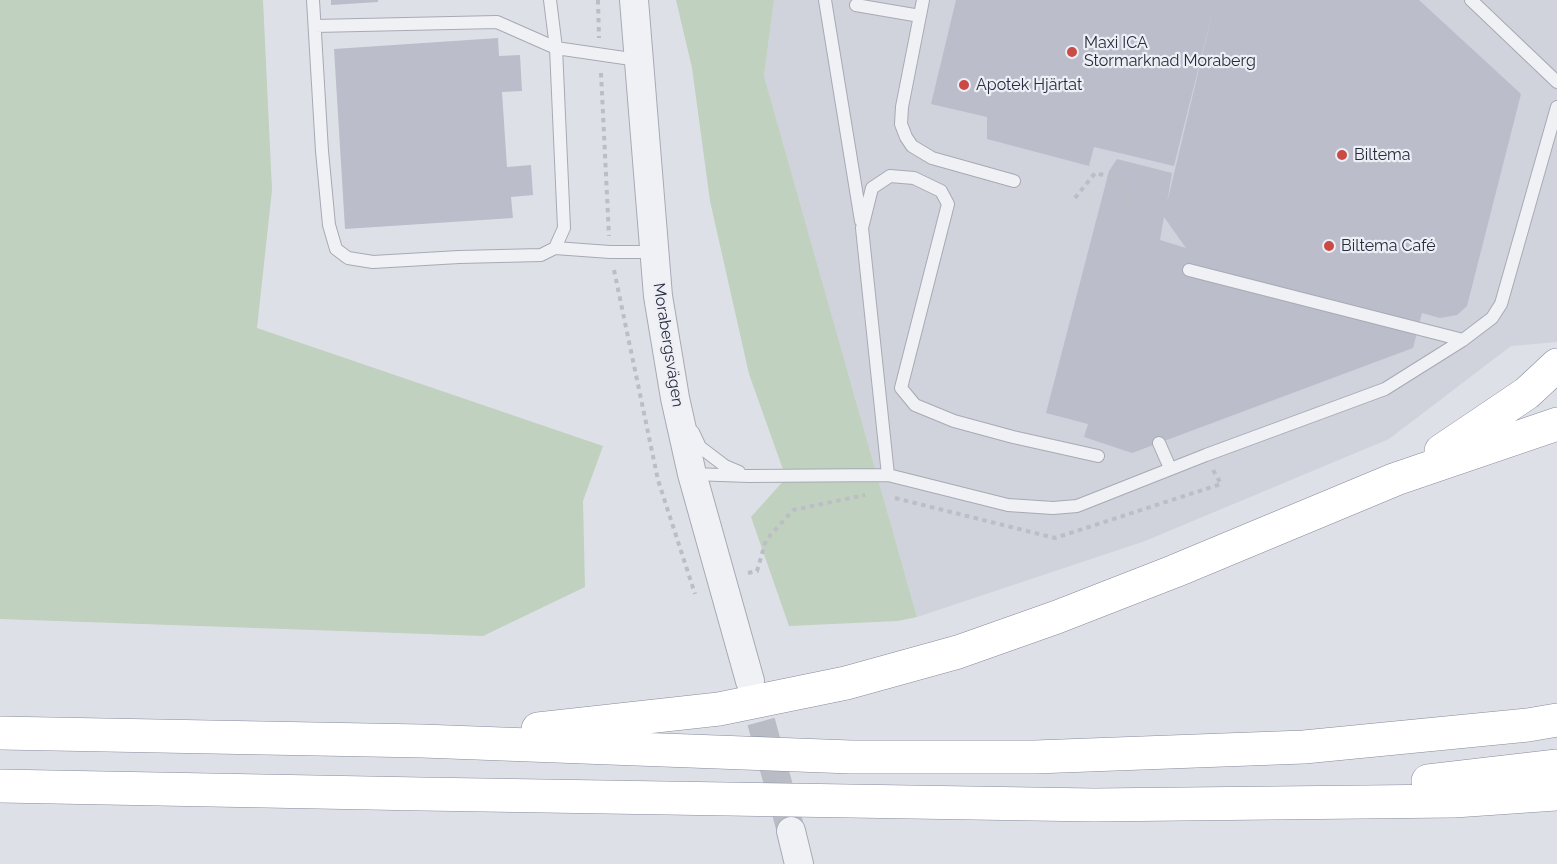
<!DOCTYPE html>
<meta charset="utf-8">
<style>
body{margin:0}
canvas{display:block;background:#dee0e7}
</style>
<canvas width="1557" height="864"></canvas>
<script>
const context = document.querySelector('canvas').getContext('2d');
context.lineJoin = 'round';
function fillPath(path, color) { context.fillStyle = color; context.fill(path, 'evenodd'); }
const toPath = rows => new Path2D(rows.map(r => 'M' + r).join(''));
function strokePath(path, color, width, dash) { context.strokeStyle = color; context.lineWidth = width; context.lineCap = dash ? 'butt' : 'round'; context.setLineDash(dash || []); context.stroke(path); }
function write(font, color, halo, rows, align = 'center') {
  context.font = font + ' Raleway,sans-serif'; context.lineWidth = 4.5; context.setLineDash([]); context.textBaseline = 'middle'; context.strokeStyle = halo; context.fillStyle = color; for (const [text, x, y, turn = 0] of rows) {
    context.save(); context.translate(x, y); context.rotate((+turn || 0) * Math.PI / 180); context.textAlign = isNaN(turn) ? turn : align; if (halo) context.strokeText(text, 0, 0); context.fillText(text, 0, 0); context.restore();
  }
}
fillPath(toPath([
 [774,0,1557,0,1557,342,1511,346,1389,439,1145,541,917,617,764,76]
]), '#d0d2dc');
fillPath(toPath([
 [0,0,263,0,272,190,257,328,603,446,583,501,585,587,483,636,0,619],
 [676,0,774,0,764,76,917,617,898,621,789,626,751,517,786,478,749,374,710,201,692,68]
]), '#c0d1bf');
fillPath(toPath([
 [331,0,378,0,378,2,331,5],
 [956,0,1419,0,1521,94,1467,306,1457,315,1440,318,1422,313,1413,348,1132,453,1084,437,1088,424,1046,413,1109,171,1117,159,1172,173,1167,203,1213,10,1174,166,1094,147,1089,166,987,139,987,117,931,104],
 [1164,217,1186,248,1160,240],
 [498,38,499,56,520,55,522,91,502,92,507,167,531,165,533,195,511,197,513,218,345,229,334,49]
]), '#bbbeca');
strokePath(toPath([
 [750,681,791,831]
]), '#b9bcc5', 28, [28, 14]);
const service = toPath([
 [313,0,322,151,329,225,336,249,348,258,373,262,459,257,541,255,555,248,564,228,556,48,550,0],
 [825,0,861,221],
 [923,0,902,107,901,124,906,137,912,146,932,158,1014,181],
 [1471,0,1557,82],
 [856,5,920,16],
 [315,26,497,22,556,48,638,60],
 [555,248,610,252,655,252],
 [1189,270,1463,340],
 [693,432,700,447,725,466,739,472],
 [1159,443,1170,468],
 [692,474,749,476,888,475,1008,505,1053,508,1077,506,1206,455,1385,389,1463,340,1492,318,1501,304,1557,107],
 [888,475,862,228,872,188,890,176,914,178,941,191,948,204,901,388,915,405,954,421,1013,437,1098,456]
]);
const tertiary = toPath([
 [634,0,658,296,675,398,692,474,750,681],
 [791,831,799,864]
]);
const motorway = toPath([
 [1441,451,1527,393,1557,365],
 [538,729,719,709,846,683,958,652,1057,617,1175,571,1396,479,1557,424],
 [0,733,422,741,851,757,1035,757,1304,747,1528,725,1557,720],
 [1428,781,1557,766],
 [0,786,422,794,1094,805,1454,801,1557,794]
]);
strokePath(service, '#a7aab4', 14);
strokePath(tertiary, '#a7aab4', 30);
strokePath(motorway, '#868a9d', 34);
strokePath(toPath([
 [598,0,599,38],
 [601,73,609,236],
 [1075,198,1095,173,1119,179,1134,215],
 [614,270,658,480,695,594],
 [895,498,1055,538,1221,484,1213,470],
 [748,573,757,571,766,540,793,510,865,495]
]), '#bcbec5', 4, [4.5, 4.5]);
strokePath(service, '#f0f1f5', 12);
strokePath(tertiary, '#f0f1f5', 28);
strokePath(motorway, '#fff', 33);
for (const [x, y, r, color] of [
 [1072,52,6,"#ca4a45"],
 [964,85,6,"#ca4a45"],
 [1342,155,6,"#ca4a45"],
 [1329,246,6,"#ca4a45"]
]) { const dot = new Path2D(); dot.arc(x, y, r, 0, 2 * Math.PI); context.fillStyle = color; context.fill(dot); strokePath(dot, '#edeff5', 2); }
write('16px', '#272b3d', '#edeff5', [
 ["Maxi ICA",1084,43],
 ["Stormarknad Moraberg",1084,61],
 ["Apotek Hjärtat",976,85],
 ["Biltema",1354,155],
 ["Biltema Café",1341,246]
], 'left');
write('16px', '#272b3d', '#edeff5', [
 ["Morabergsvägen",668,345,81]
]);
</script>
